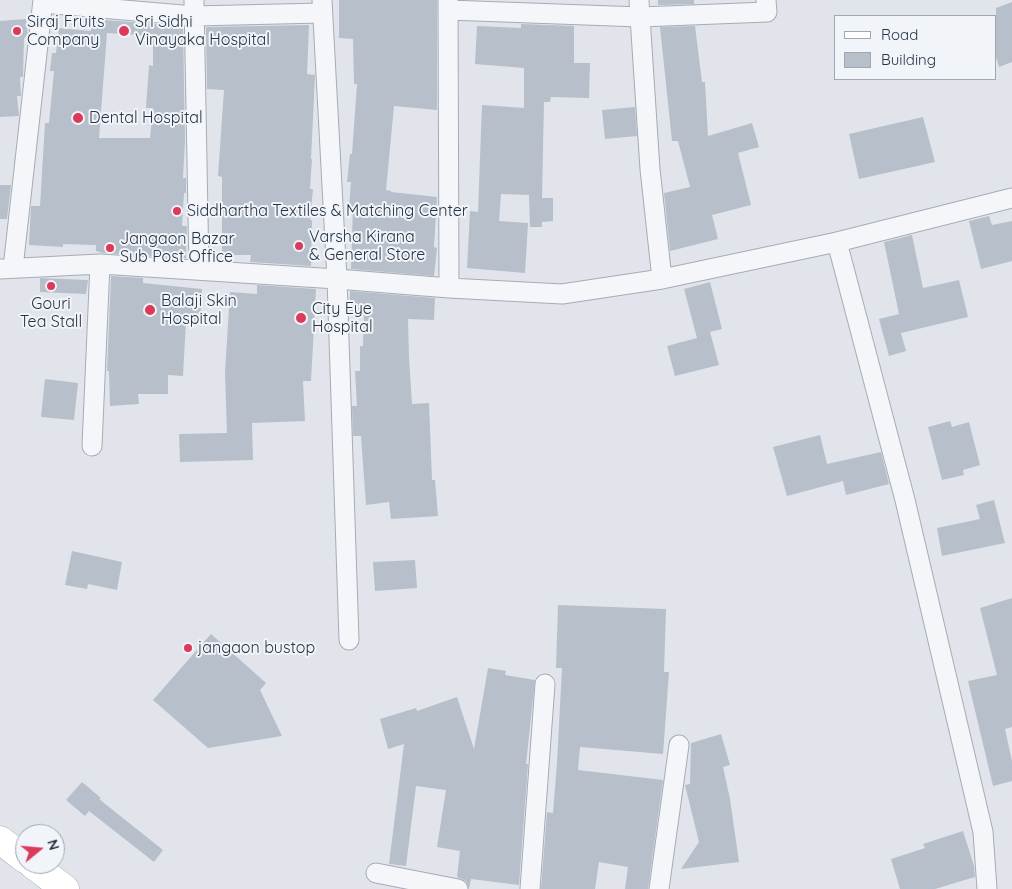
<!DOCTYPE html>
<style>
body{margin:0}
#map{position:relative;width:1012px;height:889px;overflow:hidden;background:#e1e5eb;font-family:Quicksand,sans-serif}
canvas{display:block}
.legend{position:absolute;left:834px;top:15px;width:162px;height:65px;box-sizing:border-box;background:#f1f4f8;border:1px solid #a0a7b0;margin:0;padding:6px 9px;list-style:none;font-size:15px;color:#273445}
.legend li{display:flex;align-items:center;gap:10px;height:25px}
.legend b{width:25px;border:1px solid #a0a7b0}
.north{position:absolute;left:15px;top:824px;width:50px;height:50px;box-sizing:border-box;background:#f1f4f8;border:1px solid #a0a7b0;border-radius:50%;rotate:73deg;font-size:14px;font-weight:700;line-height:20px;text-align:center;color:#273445}
.north::after{content:'';display:block;margin:auto;width:18px;height:22px;background:#dd395b;clip-path:polygon(50% 0,100% 100%,50% 72%,0 100%)}
</style>
<div id="map">
<canvas width="1012" height="889"></canvas>
<ul class="legend">
<li><b style="height:6px;background:#fff"></b>Road</li>
<li><b style="height:14px;background:#b7bfca"></b>Building</li>
</ul>
<div class="north">N</div>
</div>
<script>
const context = document.querySelector('canvas').getContext('2d');
context.lineJoin = 'round';
function fillPath(path, color) { context.fillStyle = color; context.fill(path, 'evenodd'); }
const toPath = rows => new Path2D(rows.map(r => 'M' + r).join(''));
function strokePath(path, color, width, dash) { context.strokeStyle = color; context.lineWidth = width; context.lineCap = dash ? 'butt' : 'round'; context.setLineDash(dash || []); context.stroke(path); }
function write(font, color, halo, rows, align = 'center') {
  context.font = font + ' Quicksand,sans-serif'; context.lineWidth = 4; context.setLineDash([]); context.textBaseline = 'middle'; context.strokeStyle = halo; context.fillStyle = color; for (const [text, x, y, turn = 0] of rows) {
    context.save(); context.translate(x, y); context.rotate((+turn || 0) * Math.PI / 180); context.textAlign = isNaN(turn) ? turn : align; if (halo) context.strokeText(text, 0, 0); context.fillText(text, 0, 0); context.restore();
  }
}
fillPath(toPath([
 [339,0,437,0,437,110,394,106,386,190,391,191,391,192,437,197,434,247,437,248,434,276,351,269,353,207,349,207,351,182,347,182,350,154,352,154,357,84,354,84,353,39,339,38],
 [658,0,694,0,694,4,658,5],
 [1012,2,1012,62,999,67,996,57,996,8],
 [26,19,28,36,24,38,23,77,20,77,21,96,17,96,19,116,0,117,0,21],
 [92,19,183,26,185,141,183,178,186,178,186,193,184,193,182,226,187,226,186,258,103,253,96,251,96,245,63,244,63,247,29,245,31,206,40,206,45,123,49,123,54,71,50,71,52,53,56,53,59,28,91,31],
 [107,33,153,36,153,66,149,65,146,108,153,108,150,138,99,138],
 [521,24,574,26,574,63,590,63,589,98,551,97,550,102,544,102,542,198,553,198,553,221,542,222,542,227,530,227,529,195,501,194,499,221,528,223,525,273,467,268,470,211,478,212,482,105,524,108,524,68,475,64,477,26,521,28],
 [309,25,307,74,315,75,311,159,312,159,310,189,313,189,310,220,312,220,311,266,250,262,251,255,222,255,222,177,218,176,224,90,207,89,206,27],
 [695,26,702,82,705,82,708,136,752,123,759,147,738,153,751,205,712,215,718,239,670,251,664,193,690,187,678,141,672,141,660,27],
 [635,107,637,136,605,139,602,110],
 [923,117,935,162,859,179,849,134],
 [0,185,11,185,7,219,0,219],
 [989,216,992,225,1012,221,1012,261,981,269,969,221],
 [912,235,923,288,959,280,968,317,901,333,906,351,889,356,879,319,899,314,884,242],
 [111,276,143,278,143,283,202,289,200,322,186,321,183,376,168,375,168,394,138,394,139,404,110,406,109,371,107,371],
 [40,278,88,280,86,294,40,292],
 [710,282,722,329,710,332,719,365,675,376,667,346,697,338,684,289],
 [257,285,316,289,311,381,303,381,305,421,252,423,253,460,180,462,179,434,227,433,225,372,230,292,257,294],
 [350,291,435,298,434,320,408,319,409,358,412,404,429,403,432,480,435,480,438,516,391,519,389,502,366,505,361,436,353,436,352,406,357,406,355,371,360,371,360,346,363,346,364,316,349,315],
 [45,379,78,383,74,420,41,417],
 [950,421,952,427,969,422,980,465,963,470,964,475,942,480,928,427],
 [820,435,827,464,881,452,889,484,846,495,843,481,787,496,773,447],
 [994,500,1005,543,942,556,937,528,980,519,976,505],
 [72,551,122,562,117,590,88,584,87,589,65,585],
 [415,560,417,588,375,591,373,562],
 [1012,598,1012,727,1005,729,1012,761,1012,781,993,786,968,681,997,675,980,608],
 [558,605,666,609,664,672,669,672,663,754,580,747,578,770,663,780,648,889,625,889,628,867,599,862,595,889,541,889,547,812,553,813,557,763,562,668,556,668],
 [211,634,266,683,260,690,282,736,208,748,153,700],
 [488,668,506,671,505,675,535,680,526,764,528,764,519,885,471,879,469,889,466,881,457,877,460,851,437,847,446,790,416,786,406,866,389,864,404,744,388,749,380,719,416,708,417,711,457,697,474,749],
 [721,734,730,765,723,767,730,799,739,862,681,869,699,842,685,785,690,784,691,743],
 [82,782,101,798,99,799,163,850,154,862,89,811,85,816,66,800],
 [963,831,974,866,975,877,935,889,900,889,891,859,925,848,923,844]
]), '#b7bfca');
const minor = toPath([
 [194,0,199,270],
 [639,0,640,17,767,12,766,0],
 [43,3,194,16,322,13],
 [448,10,640,17,650,169,662,279,562,294,449,288],
 [837,242,905,500,983,832,987,889],
 [100,264,337,279,322,0],
 [13,268,43,0],
 [0,269,100,264,92,446],
 [662,279,837,242,1012,198],
 [349,640,337,279,449,288,448,0],
 [376,873,458,889],
 [530,889,545,684],
 [659,889,679,745]
]);
const primary = toPath([
 [0,840,25,859],
 [32,864,65,889]
]);
strokePath(minor, '#a5acb6', 21);
strokePath(primary, '#9faab8', 29);
strokePath(minor, '#f4f6f9', 19);
strokePath(primary, '#fff', 28);
for (const [x, y, r, color] of [
 [17,31,5,"#dd395b"],
 [124,31,6,"#dd395b"],
 [78,118,6,"#dd395b"],
 [177,211,5,"#dd395b"],
 [299,246,5,"#dd395b"],
 [110,248,5,"#dd395b"],
 [51,286,5,"#dd395b"],
 [150,310,6,"#dd395b"],
 [301,318,6,"#dd395b"],
 [188,648,5,"#dd395b"]
]) { const dot = new Path2D(); dot.arc(x, y, r, 0, 2 * Math.PI); context.fillStyle = color; context.fill(dot); strokePath(dot, '#f1f4f8', 2); }
write('16px', '#273445', '#f1f4f8', [
 ["Siraj Fruits",27,22],
 ["Company",27,40],
 ["Sri Sidhi",135,22],
 ["Vinayaka Hospital",135,40],
 ["Dental Hospital",89,118],
 ["Siddhartha Textiles & Matching Center",187,211],
 ["Varsha Kirana",309,237],
 ["& General Store",309,255],
 ["Jangaon Bazar",120,239],
 ["Sub Post Office",120,257],
 ["Balaji Skin",161,301],
 ["Hospital",161,319],
 ["Gouri",51,304,"center"],
 ["Tea Stall",51,322,"center"],
 ["City Eye",312,309],
 ["Hospital",312,327],
 ["jangaon bustop",198,648]
], 'left');
</script>
